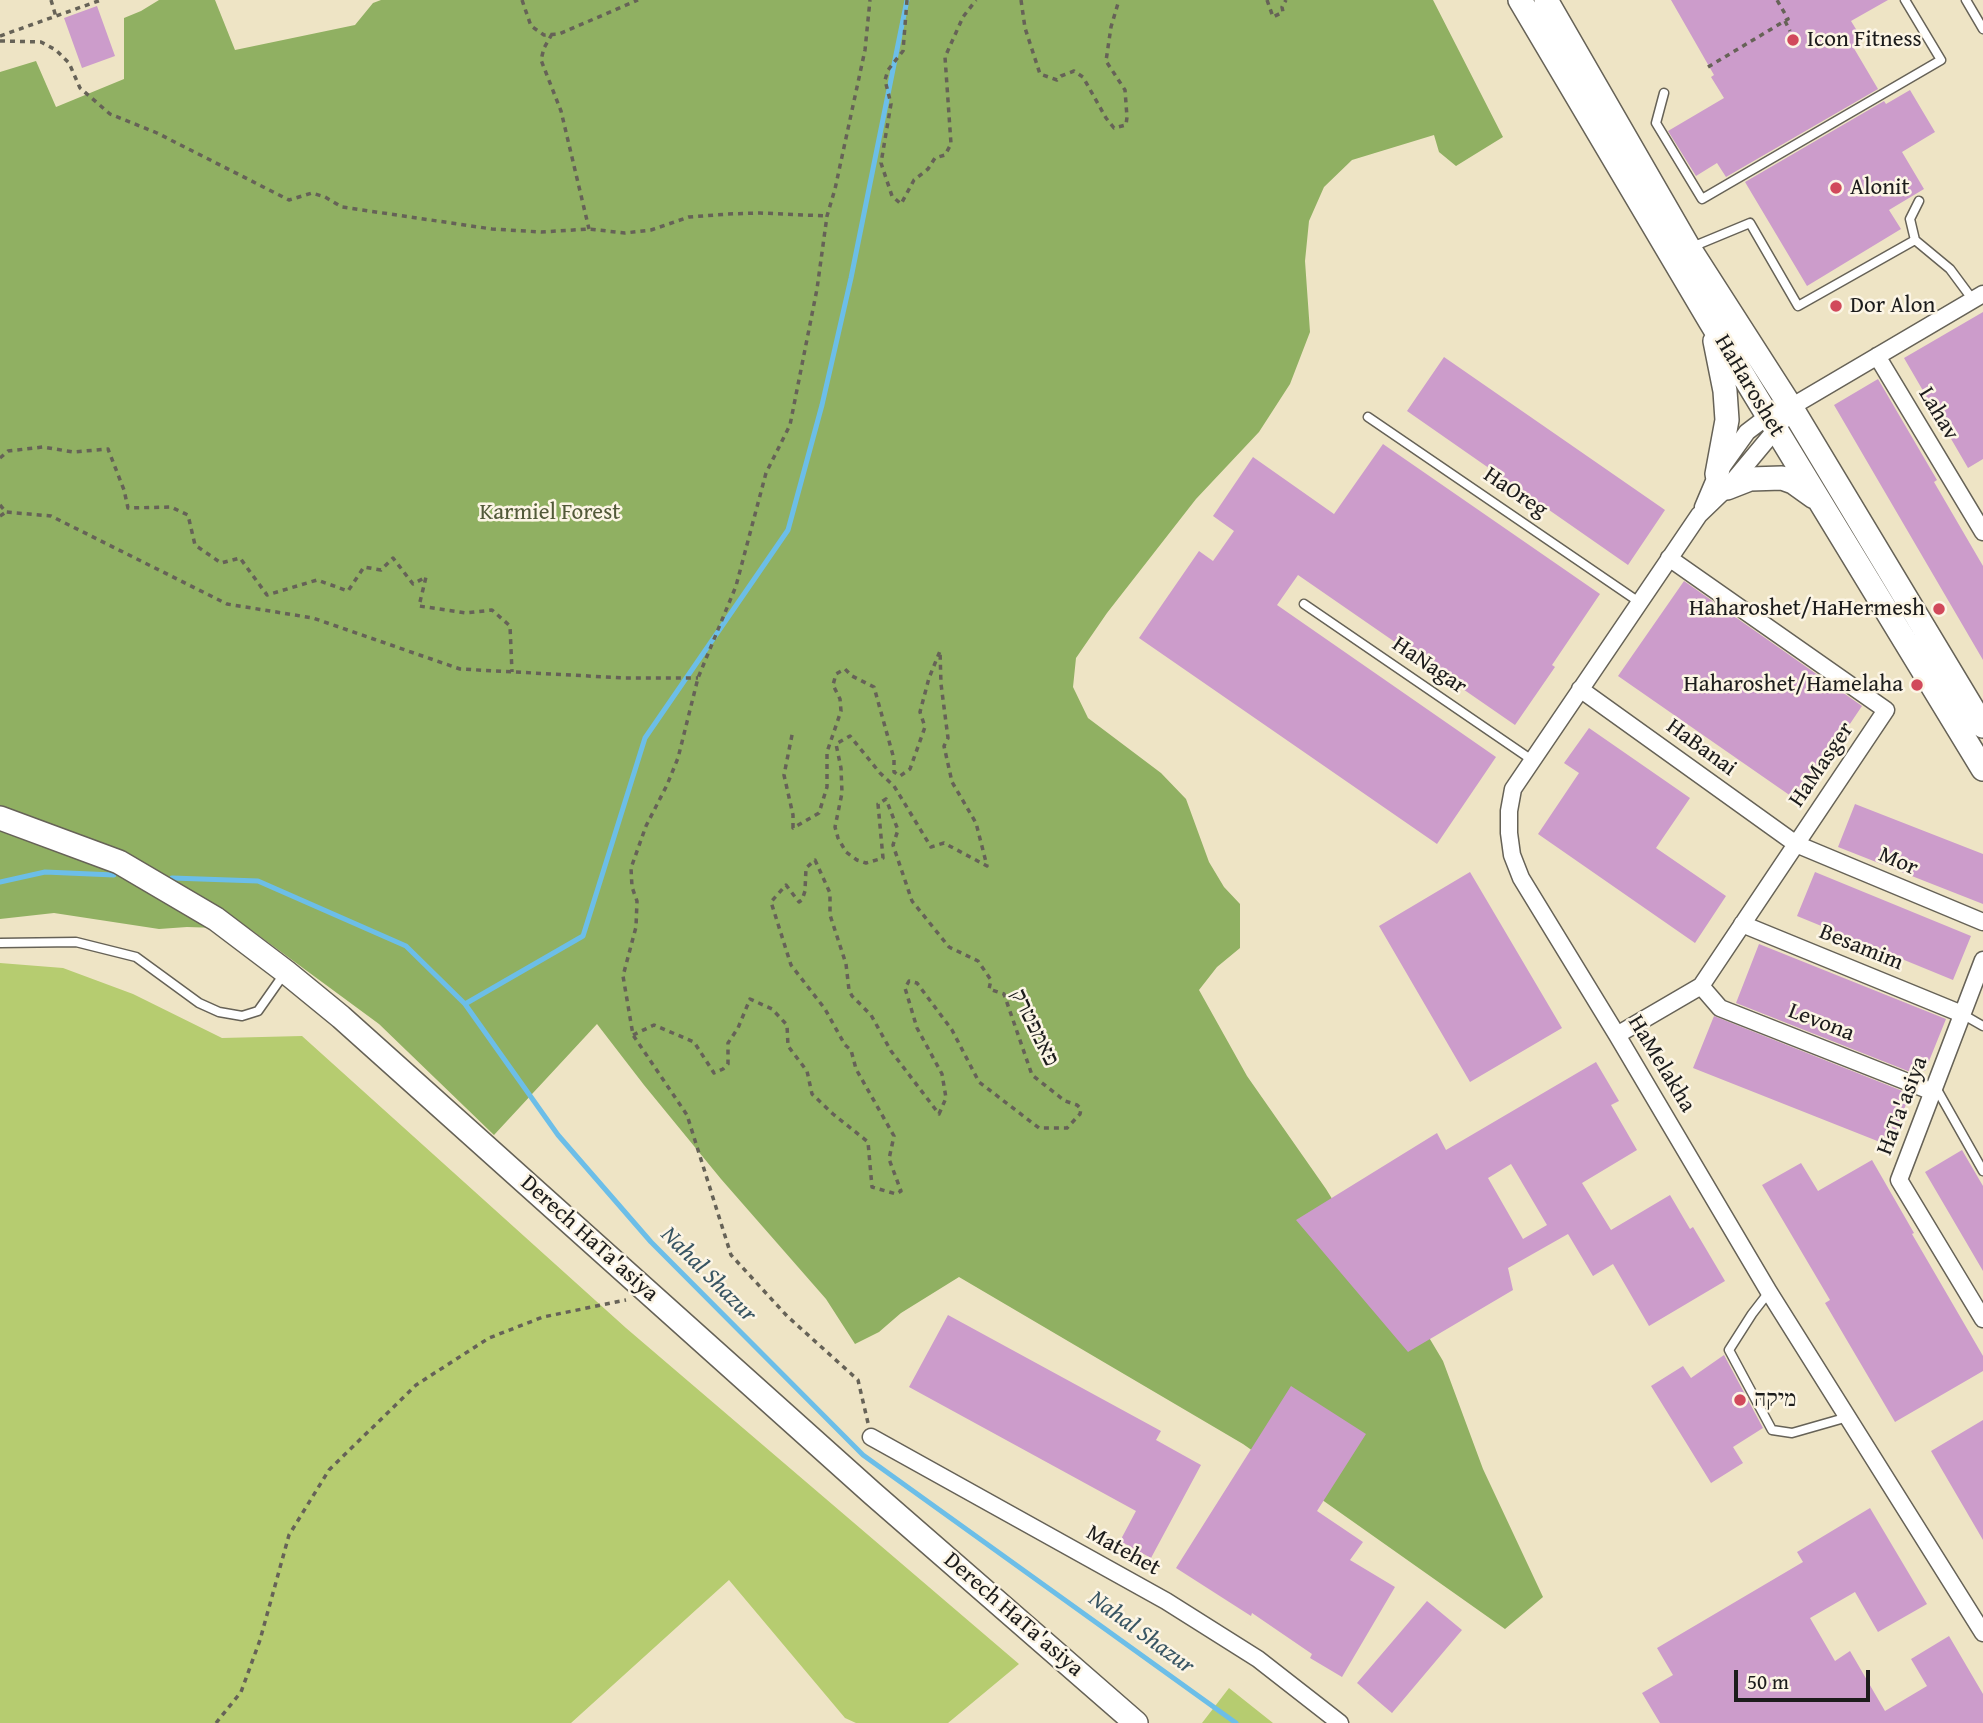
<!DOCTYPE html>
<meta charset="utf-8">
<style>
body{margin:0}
#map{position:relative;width:1983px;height:1723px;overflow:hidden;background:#eee4c5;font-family:"Gentium Book Plus",serif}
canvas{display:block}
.scale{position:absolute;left:1734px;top:1670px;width:136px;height:32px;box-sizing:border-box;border:4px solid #1c1c1c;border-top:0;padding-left:9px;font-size:21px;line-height:24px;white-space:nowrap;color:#1c1c1c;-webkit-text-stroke:5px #fcf5e5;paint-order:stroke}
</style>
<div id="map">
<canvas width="1983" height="1723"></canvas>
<div class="scale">50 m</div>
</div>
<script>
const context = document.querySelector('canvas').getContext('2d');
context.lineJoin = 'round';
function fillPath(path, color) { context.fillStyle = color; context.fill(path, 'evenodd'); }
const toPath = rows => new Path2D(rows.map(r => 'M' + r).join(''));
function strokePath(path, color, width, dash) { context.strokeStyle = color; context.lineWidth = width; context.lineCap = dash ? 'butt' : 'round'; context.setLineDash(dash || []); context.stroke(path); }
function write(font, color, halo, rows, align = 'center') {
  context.font = font + ' "Gentium Book Plus","Frank Ruhl Libre",serif'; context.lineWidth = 5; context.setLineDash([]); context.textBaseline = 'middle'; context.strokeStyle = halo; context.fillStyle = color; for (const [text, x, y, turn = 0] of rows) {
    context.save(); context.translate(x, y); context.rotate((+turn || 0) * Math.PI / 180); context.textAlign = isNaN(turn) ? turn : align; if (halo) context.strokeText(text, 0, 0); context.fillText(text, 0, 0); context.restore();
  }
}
fillPath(toPath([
 [0,963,63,968,133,994,222,1038,302,1036,626,1328,1019,1664,948,1723,856,1723,845,1718,729,1580,571,1723,0,1723],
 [1229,1688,1273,1723,1202,1723]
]), '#b6cc70');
fillPath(toPath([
 [159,0,215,0,235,50,355,25,373,3,381,0,1433,0,1503,137,1456,166,1439,152,1434,135,1352,160,1324,187,1309,221,1305,261,1310,332,1290,384,1259,432,1196,499,1107,613,1076,658,1073,687,1088,718,1161,773,1186,799,1209,862,1224,887,1240,904,1240,948,1217,967,1199,990,1247,1076,1326,1189,1355,1236,1418,1319,1443,1361,1483,1469,1543,1597,1505,1629,1243,1444,959,1277,901,1313,879,1332,855,1344,826,1299,721,1179,644,1085,597,1024,494,1135,379,1024,250,929,187,927,159,929,54,913,0,919,0,72,36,61,56,107,124,79,124,18,141,11]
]), '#90b062');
strokePath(toPath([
 [172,878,258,881,406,946,465,1004,558,1135,651,1242,863,1455,1236,1723],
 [0,882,45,872,114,875],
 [465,1004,583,936,645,738,788,530,822,405,851,278,907,0]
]), '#6cbee8', 5);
fillPath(toPath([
 [1671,0,1888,0,1851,21,1862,39,1852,45,1878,89,1726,177,1717,163,1696,176,1668,131,1724,98,1711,77,1714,75],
 [97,6,115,56,82,68,64,18],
 [1910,90,1935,132,1902,152,1924,189,1889,210,1901,229,1807,286,1745,182,1884,101,1886,104],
 [1983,312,1983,459,1968,468,1904,358],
 [1444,357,1665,510,1628,565,1407,411],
 [1878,379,1937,480,1934,482,1983,566,1983,660,1834,405],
 [1383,444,1600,594,1552,665,1555,667,1515,725,1298,575,1277,605,1496,757,1437,844,1139,638,1199,551,1213,561,1234,531,1213,516,1253,457,1334,514],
 [1684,581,1862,706,1798,801,1618,676],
 [1589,728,1690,798,1656,848,1726,896,1695,943,1538,834,1579,773,1564,763],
 [1855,804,1983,854,1983,904,1838,847],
 [1470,872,1562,1028,1470,1082,1379,926],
 [1815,872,1971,936,1953,980,1797,916],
 [1759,944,1946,1019,1925,1071,1920,1069,1918,1075,1736,1003],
 [1714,1016,1910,1094,1890,1146,1693,1068],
 [1596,1062,1619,1101,1611,1105,1637,1150,1582,1183,1611,1230,1670,1195,1690,1229,1693,1227,1725,1281,1649,1326,1613,1264,1593,1276,1568,1234,1508,1268,1513,1290,1408,1352,1296,1220,1437,1133,1446,1150],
 [1511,1164,1547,1225,1523,1239,1488,1178],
 [1962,1150,1983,1186,1983,1271,1925,1172],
 [1872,1160,1914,1233,1912,1234,1983,1356,1983,1371,1895,1422,1825,1303,1830,1300,1762,1185,1801,1163,1818,1191],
 [948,1315,1161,1431,1156,1440,1201,1465,1151,1558,1120,1541,1136,1511,909,1387],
 [1724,1355,1763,1428,1733,1447,1743,1463,1711,1483,1651,1386,1683,1366,1691,1378],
 [1291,1386,1366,1434,1317,1511,1363,1542,1350,1560,1395,1587,1342,1677,1310,1658,1312,1654,1252,1613,1251,1616,1176,1568],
 [1983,1420,1983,1540,1931,1451],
 [1870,1508,1927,1604,1878,1632,1855,1592,1810,1618,1835,1661,1850,1651,1885,1711,1927,1686,1911,1659,1949,1636,1983,1694,1983,1723,1660,1723,1642,1693,1673,1675,1657,1648,1803,1562,1797,1552],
 [1427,1601,1462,1630,1392,1713,1357,1683]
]), '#cc9ccb');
const lane = toPath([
 [1966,0,1983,29],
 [1664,93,1656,123,1702,199,1941,60,1905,0],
 [1919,201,1910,219,1915,240,1950,269,1973,300],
 [1692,247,1750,223,1798,306,1915,240],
 [1368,417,1639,602],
 [1304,604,1532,760],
 [0,943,76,942,136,957,199,1003,219,1012,242,1016,258,1011,284,974],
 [1962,1014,1983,1026],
 [1935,1086,1983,1171],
 [1769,1292,1752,1314,1729,1350,1772,1430,1792,1433,1848,1417]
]);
const street = toPath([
 [1877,356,1983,532],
 [1782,422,1727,488,1699,515,1513,789,1509,811,1509,833,1512,855,1521,878,1617,1035,1769,1292,1983,1633],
 [1703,507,1717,474,1747,432,1768,416,1791,407,1983,294],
 [1580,689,1796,844,1983,922],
 [1742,924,1962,1014],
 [1983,960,1899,1180,1983,1319],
 [1701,986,1720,1008,1933,1092],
 [1617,1035,1701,986,1886,710,1669,558],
 [871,1437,1166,1601,1258,1659,1340,1723]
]);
const secondary = toPath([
 [1520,0,1710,321,1983,769],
 [1546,0,1689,248,1791,407,1983,726],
 [1715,341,1725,391,1727,420,1717,474],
 [1727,488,1750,479,1782,478,1793,482,1814,497],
 [0,818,119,862,216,919,286,972,341,1017,872,1493,1136,1723]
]);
strokePath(lane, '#666257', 11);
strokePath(street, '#666257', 19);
strokePath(secondary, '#666257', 26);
strokePath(toPath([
 [51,0,56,17],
 [522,0,531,26,544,35,559,34,638,0],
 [907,0,903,51,888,70,885,80,891,104,881,163,892,196,901,204,914,180,928,169,935,158,945,155,951,144,945,57,963,17,976,0],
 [1021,0,1025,28,1040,74,1057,80,1061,76,1074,71,1083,77,1106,118,1114,128,1126,125,1127,117,1125,90,1106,61,1111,27,1119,0],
 [1267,0,1273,17,1283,12,1282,7,1286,0],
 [1785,21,1790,31],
 [552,34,544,48,541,60,561,111,589,229],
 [0,36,101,0],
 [0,41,41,42,56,50,69,63,80,88,110,114,157,133,289,200,312,193,325,197,342,207,492,229,541,232,589,229,625,233,651,230,689,217,728,214,760,213,827,216],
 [1708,67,1788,19,1777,0],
 [0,458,8,451,43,447,73,452,108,449,124,490,128,508,171,507,188,515,195,545,221,563,240,558,267,595,317,580,348,591,364,567,381,570,393,558,413,584,426,577,419,606,466,613,492,610,510,626,512,672],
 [0,505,6,512,51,516,227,604,313,618,460,669,625,678,698,678],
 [0,516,6,512],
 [633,1035,654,1025,694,1042,714,1073,723,1069,728,1064,728,1043,738,1028,750,999,772,1009,787,1025,788,1046,807,1071,812,1094,833,1114,868,1142,872,1187,896,1194,901,1191,889,1159,894,1136,856,1069,851,1050,845,1045,825,1009,791,965,771,902,786,885,799,902,802,900,805,891,806,868,815,860,830,893,830,915,846,964,849,990,852,996,871,1015,891,1051,939,1114,946,1098,942,1074,917,1028,905,988,909,981,917,983,952,1030,979,1082,1039,1128,1067,1128,1080,1114,1081,1109,1077,1105,1065,1101,1032,1075,1004,994,989,989,991,980,978,961,949,947,912,901,893,845,898,830,886,799,878,804,883,858,866,863,857,860,846,852,838,838,835,827,842,793,841,768,836,744,850,736,880,773,894,786,931,847,944,843,987,866,976,823,952,782,944,746,948,738,941,684,940,651,929,678,920,712,925,727,910,769,900,776,894,772,894,759,874,687,852,676,845,669,836,674,833,685,840,699,841,711,827,752,827,787,819,813,793,828,793,815,784,775,793,730],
 [868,1423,858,1380,787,1316,731,1255,687,1115,633,1035,623,976,636,927,637,901,632,887,631,868,646,826,667,785,678,758,698,678,736,586,766,473,790,425,817,289,827,216,835,189,865,50,870,0],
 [216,1723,241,1692,260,1640,289,1535,329,1470,416,1385,489,1338,543,1317,626,1300]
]), '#666257', 3.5, [5, 5]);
strokePath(lane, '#fff', 8);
strokePath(street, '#fff', 16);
strokePath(secondary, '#fff', 23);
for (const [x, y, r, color] of [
 [1793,40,7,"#d1495b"],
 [1836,188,7,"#d1495b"],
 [1836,306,7,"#d1495b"],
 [1939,609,7,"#d1495b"],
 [1917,685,7,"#d1495b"],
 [1740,1400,7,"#d1495b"]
]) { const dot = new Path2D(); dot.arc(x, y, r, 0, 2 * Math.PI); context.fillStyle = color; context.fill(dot); strokePath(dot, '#fcf5e5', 2.5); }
write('23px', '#1c1c1c', '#fcf5e5', [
 ["Icon Fitness",1807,40],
 ["Alonit",1850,188],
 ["Dor Alon",1850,306],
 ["Haharoshet/HaHermesh",1925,609,"right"],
 ["Haharoshet/Hamelaha",1903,685,"right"],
 ["מיקה",1754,1400]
], 'left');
write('23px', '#1c1c1c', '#fcf5e5', [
 ["HaHaroshet",1749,386,59],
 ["Lahav",1938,414,59],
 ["HaOreg",1515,493,34],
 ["HaNagar",1429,666,34],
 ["HaBanai",1701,748,36],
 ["HaMasger",1822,765,-56],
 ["Mor",1898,862,23],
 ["Besamim",1861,948,22],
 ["Levona",1821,1023,21],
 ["פאמפטרק",1034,1028,64],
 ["HaMelakha",1661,1064,59],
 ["HaTa'asiya",1903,1106,-69],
 ["Derech HaTa'asiya",589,1239,42],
 ["Matehet",1123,1551,29],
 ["Derech HaTa'asiya",1013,1615,41]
]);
write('23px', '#525a39', '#fcf5e5', [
 ["Karmiel Forest",550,513]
]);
write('italic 24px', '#385563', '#fcf5e5', [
 ["Nahal Shazur",708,1275,45],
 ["Nahal Shazur",1141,1633,36]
]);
</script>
